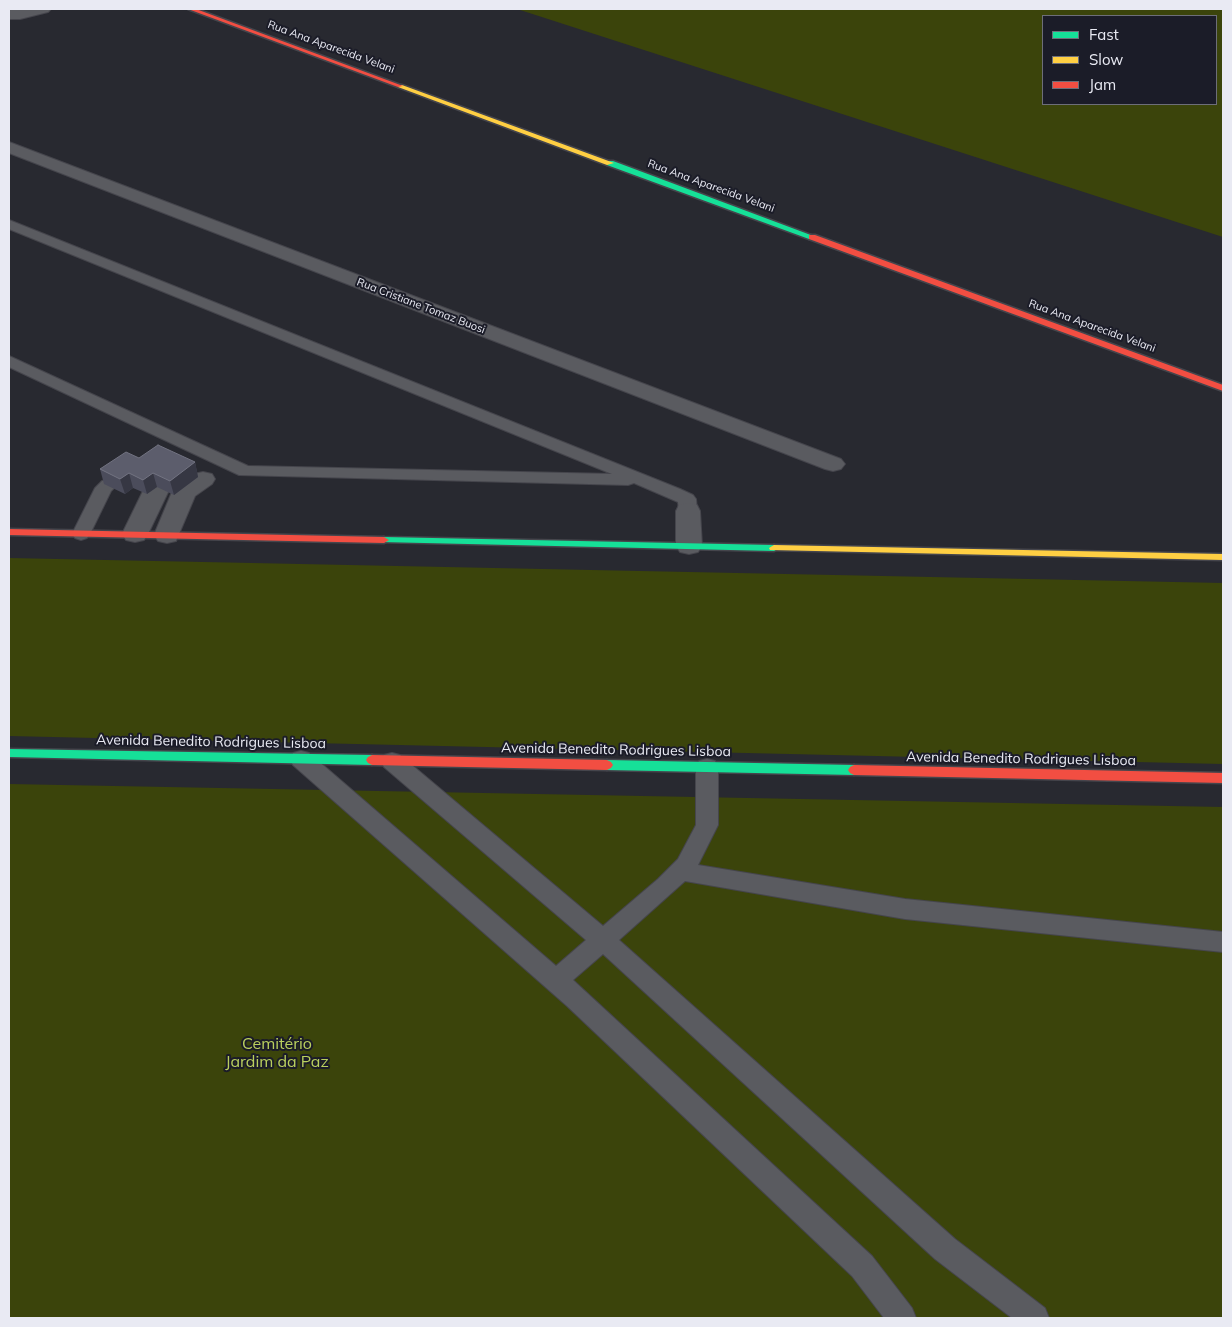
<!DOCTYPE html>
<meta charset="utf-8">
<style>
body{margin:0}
#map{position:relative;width:1232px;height:1327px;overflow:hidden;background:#282930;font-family:Mulish,sans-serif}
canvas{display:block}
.frame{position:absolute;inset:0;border:10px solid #e9eaf3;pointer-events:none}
.legend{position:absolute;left:1042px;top:15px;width:175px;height:90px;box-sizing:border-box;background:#1b1c28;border:1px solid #6d6e79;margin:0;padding:6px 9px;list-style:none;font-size:15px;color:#e9eaf3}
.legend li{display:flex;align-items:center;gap:10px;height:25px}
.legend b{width:25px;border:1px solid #6d6e79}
</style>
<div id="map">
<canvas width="1232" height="1327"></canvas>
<div class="frame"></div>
<ul class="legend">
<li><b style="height:6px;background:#16e098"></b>Fast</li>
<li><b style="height:6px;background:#ffcf43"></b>Slow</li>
<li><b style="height:6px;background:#f24e42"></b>Jam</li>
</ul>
</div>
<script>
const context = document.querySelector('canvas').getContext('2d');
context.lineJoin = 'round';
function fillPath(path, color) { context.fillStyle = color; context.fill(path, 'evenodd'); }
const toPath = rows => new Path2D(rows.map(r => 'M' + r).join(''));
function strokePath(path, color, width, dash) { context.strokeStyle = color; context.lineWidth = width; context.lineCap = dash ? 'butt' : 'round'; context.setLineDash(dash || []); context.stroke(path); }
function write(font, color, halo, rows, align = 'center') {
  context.font = font + ' Mulish,sans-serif'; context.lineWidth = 4; context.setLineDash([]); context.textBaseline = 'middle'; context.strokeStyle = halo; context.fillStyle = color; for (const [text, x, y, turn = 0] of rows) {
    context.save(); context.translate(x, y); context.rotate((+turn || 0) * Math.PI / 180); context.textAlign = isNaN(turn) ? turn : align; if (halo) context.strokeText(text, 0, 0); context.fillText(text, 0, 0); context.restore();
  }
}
fillPath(toPath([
 [517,9,1223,9,1223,237],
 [1043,16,1216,16,1216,104,1043,104],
 [9,558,1223,583,1223,764,9,736],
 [9,784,1223,807,1223,1318,9,1318]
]), '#3b440b');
const lane = toPath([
 [9,220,680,489,693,495,696,499,697,511,694,515,688,517,682,515,679,511,678,502,634,483,628,485,239,475,9,367,9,356,248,466,612,474,9,229,9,220],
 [108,480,114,481,117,485,111,491,90,534,87,538,81,540,75,538,72,534,95,488,102,481,108,480],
 [301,751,309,753,556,966,586,940,384,767,381,761,384,755,392,753,400,755,603,926,658,879,678,859,696,825,696,767,699,761,707,759,715,761,718,767,718,825,698,865,905,899,1223,932,1223,952,905,919,685,881,619,940,955,1239,1045,1308,1049,1318,1012,1318,935,1259,603,954,573,980,872,1256,912,1308,916,1318,884,1318,852,1276,567,1006,293,765,290,759,293,753,301,751]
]);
const street = toPath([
 [9,9,51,9,48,12,20,19,9,19,9,9],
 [9,142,841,459,845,464,841,469,833,471,825,469,9,153,9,142],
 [203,472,212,474,215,479,212,484,195,496,176,541,167,543,158,541,154,535,172,492,175,487,194,474,203,472],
 [158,480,167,483,170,488,148,534,144,540,135,542,126,540,122,534,143,491,149,483,158,480],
 [688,503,697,505,700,511,702,546,698,552,689,554,680,552,676,546,676,511,679,505,688,503]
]);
const fast = toPath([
 [607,161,613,161,816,237,809,239,607,165,607,161],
 [384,537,774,545,779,548,774,551,380,542,379,540,380,538,384,537],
 [9,749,372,755,376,757,378,760,376,763,372,765,9,757,9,749],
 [607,760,854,765,858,767,860,770,858,773,854,775,607,770,603,768,601,765,603,762,607,760]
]);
const slow = toPath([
 [398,85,402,85,614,163,607,165,398,87,398,85],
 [774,545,1223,554,1223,560,770,550,769,548,774,545]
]);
const jam = toPath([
 [188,9,196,9,403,86,398,87,188,9],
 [809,235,815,235,1223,385,1223,391,809,239,809,235],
 [9,529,384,537,389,540,384,543,9,535,9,529],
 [372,755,607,760,611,762,613,765,611,768,607,770,372,765,368,763,366,760,368,757,372,755],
 [854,765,1223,773,1223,783,854,775,850,773,848,770,850,767,854,765]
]);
strokePath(lane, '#45454c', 2);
strokePath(street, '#45454c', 2);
strokePath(fast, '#45454c', 3);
strokePath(slow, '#45454c', 3);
strokePath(jam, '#45454c', 3);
fillPath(lane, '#5a5b60');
fillPath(street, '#5a5b60');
fillPath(fast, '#16e098');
fillPath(slow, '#ffcf43');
fillPath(jam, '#f24e42');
fillPath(toPath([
 [139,458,195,462,198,477,174,495,157,487,147,494,133,488,125,494,104,484,100,469]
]), '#4b4c5b');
fillPath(toPath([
 [195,462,198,477,174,495,170,481],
 [129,473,133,488,125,494,120,479],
 [153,473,157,487,147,494,143,480]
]), '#363743');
const building = toPath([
 [158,445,195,462,170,481,153,473,143,480,129,473,120,479,100,469,126,452,139,458,158,445]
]);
fillPath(building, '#5c5d6c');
strokePath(building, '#727381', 1);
write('11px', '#e9eaf3', '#1b1c28', [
 ["Rua Ana Aparecida Velani",331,47,20],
 ["Rua Ana Aparecida Velani",711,186,20],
 ["Rua Cristiane Tomaz Buosi",421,306,21],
 ["Rua Ana Aparecida Velani",1092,326,20]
]);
write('14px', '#e9eaf3', '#1b1c28', [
 ["Avenida Benedito Rodrigues Lisboa",211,742,1],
 ["Avenida Benedito Rodrigues Lisboa",616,750,1],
 ["Avenida Benedito Rodrigues Lisboa",1021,759,1]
]);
write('16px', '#bad05e', '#1b1c28', [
 ["Cemitério",277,1044],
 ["Jardim da Paz",277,1062]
]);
</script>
